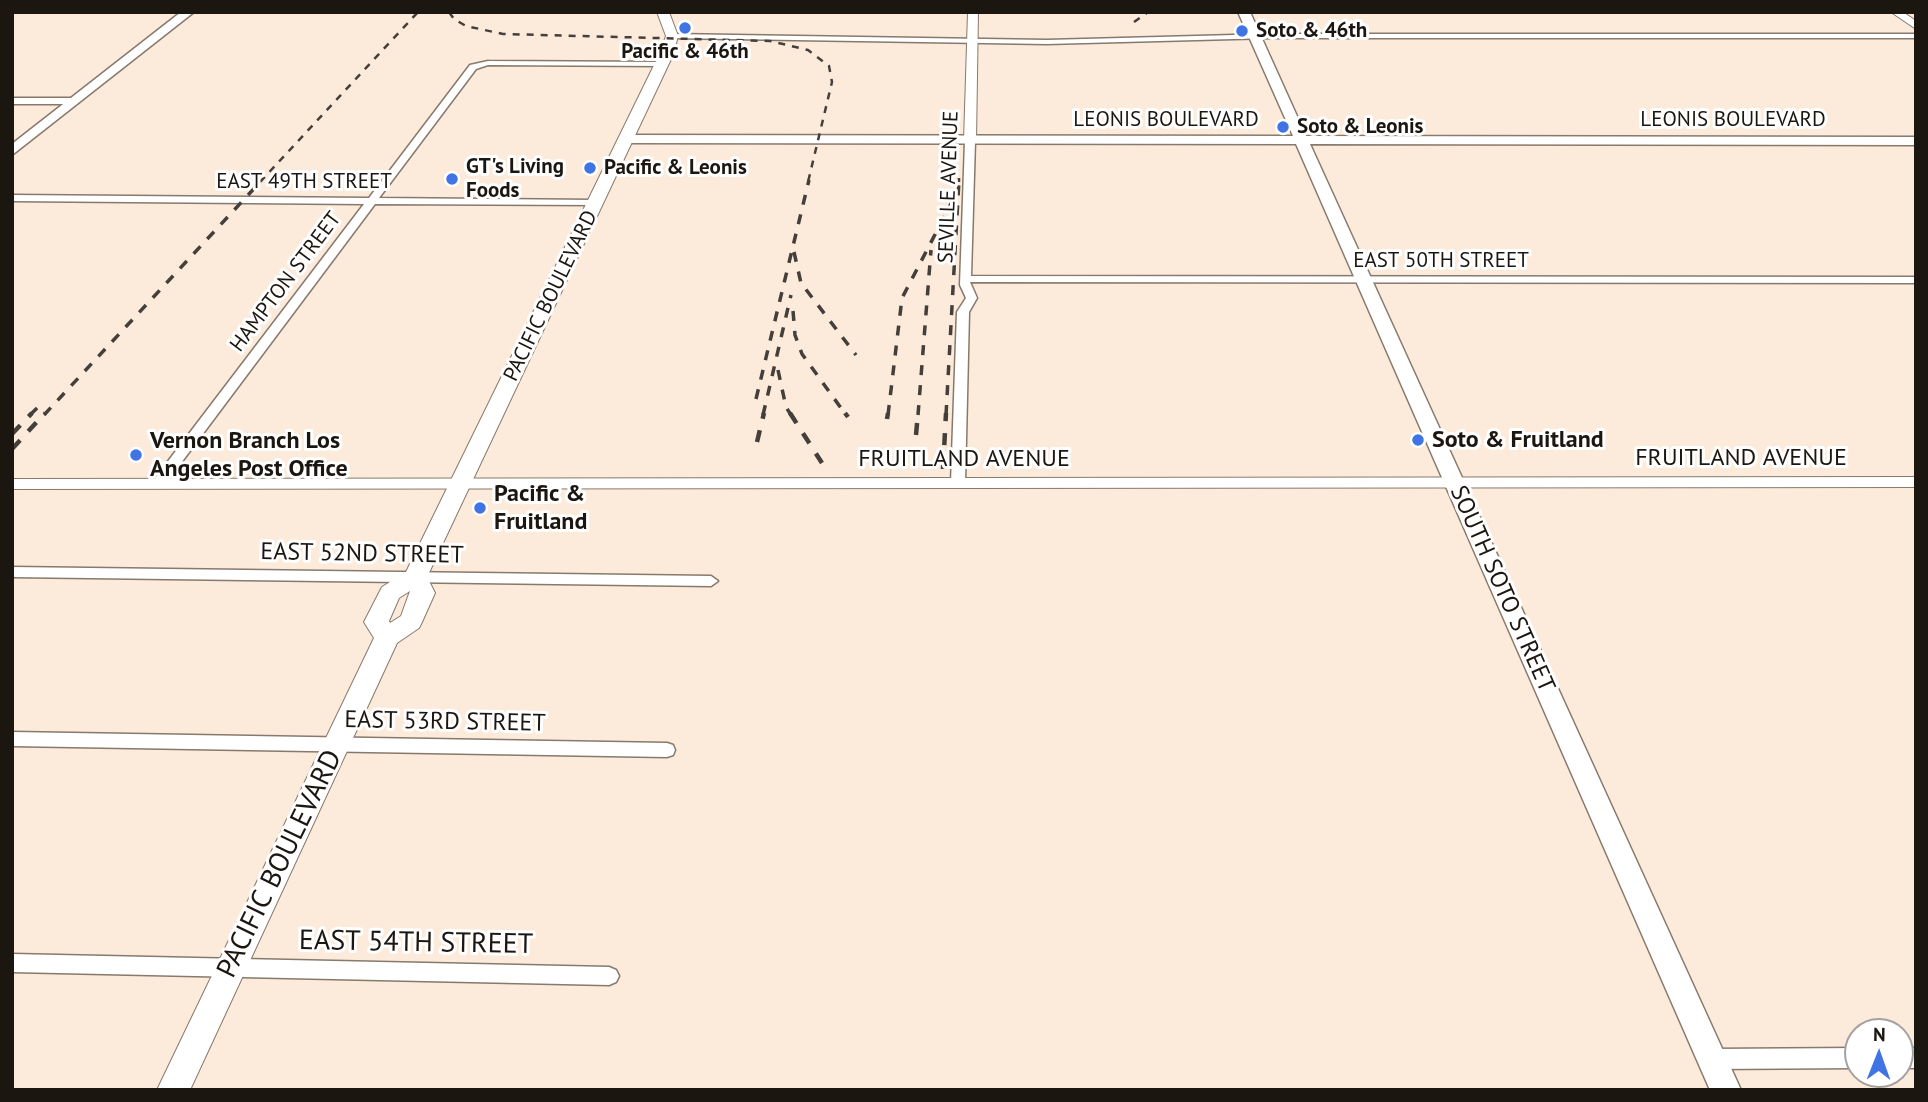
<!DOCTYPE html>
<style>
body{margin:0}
#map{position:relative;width:1928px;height:1102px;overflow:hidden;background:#fdfaf7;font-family:"PT Sans",sans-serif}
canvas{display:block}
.frame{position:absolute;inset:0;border:14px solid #1c1611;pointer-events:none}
.north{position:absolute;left:1844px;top:1018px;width:70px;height:70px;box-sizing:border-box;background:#fff;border:2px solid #a4a2a0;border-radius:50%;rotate:1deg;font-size:19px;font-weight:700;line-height:28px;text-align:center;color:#1c1611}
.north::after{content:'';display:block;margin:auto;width:24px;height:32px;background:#4074e5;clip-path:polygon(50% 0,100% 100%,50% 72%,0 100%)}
</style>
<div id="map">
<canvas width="1928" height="1102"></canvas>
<div class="frame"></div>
<div class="north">N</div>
</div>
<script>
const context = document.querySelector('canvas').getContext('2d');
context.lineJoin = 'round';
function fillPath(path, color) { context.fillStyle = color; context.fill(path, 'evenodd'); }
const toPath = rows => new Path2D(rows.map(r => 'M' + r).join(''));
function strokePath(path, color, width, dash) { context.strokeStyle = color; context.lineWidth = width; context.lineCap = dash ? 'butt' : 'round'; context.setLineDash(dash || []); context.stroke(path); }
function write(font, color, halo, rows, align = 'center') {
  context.font = font + ' "PT Sans",sans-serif'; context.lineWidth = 6; context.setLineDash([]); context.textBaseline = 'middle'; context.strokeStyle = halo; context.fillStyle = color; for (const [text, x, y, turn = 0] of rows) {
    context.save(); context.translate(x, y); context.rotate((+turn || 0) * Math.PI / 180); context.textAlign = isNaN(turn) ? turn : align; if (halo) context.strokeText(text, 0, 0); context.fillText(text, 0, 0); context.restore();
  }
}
fillPath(toPath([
 [12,12,1916,12,1916,1090,12,1090],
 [1858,1032,1900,1032,1900,1074,1858,1074]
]), '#fcebdb');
const minor = toPath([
 [672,34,1047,40,1271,34,1916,34,1916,38,1271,38,1047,44,669,38,669,34,672,34],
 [488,61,662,62,666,64,662,66,488,65,476,69,379,198,595,200,600,203,598,205,375,204,163,487,153,487,151,484,153,481,364,204,12,201,12,195,369,198,470,65,488,61],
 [12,98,75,98,79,101,75,104,12,104,12,98],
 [970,138,975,141,971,276,1916,277,1916,283,970,282,977,298,969,312,965,483,958,487,951,483,957,312,966,298,960,285,965,141,970,138],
 [12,567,711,576,718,581,711,586,12,577,12,567],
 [12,732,667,743,673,745,675,750,673,755,667,757,12,746,12,732],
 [12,954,609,967,616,970,619,976,616,982,609,985,12,972,12,954],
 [1858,1048,1858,1068,1712,1069,1705,1066,1702,1059,1705,1052,1712,1049,1858,1048],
 [1900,1048,1916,1048,1916,1068,1900,1068,1900,1048]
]);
const tertiary = toPath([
 [968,12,978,12,976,141,970,144,964,141,968,12],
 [1891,12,1903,12,1916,21,1916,29,1891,12],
 [1916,477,1916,487,12,489,12,479,1916,477]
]);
const secondary = toPath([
 [181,12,194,12,12,155,12,144,181,12],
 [1238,12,1250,12,1306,136,1916,137,1916,145,1310,144,1741,1090,1710,1090,1296,144,626,143,619,139,626,135,1293,136,1238,12]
]);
const primary = toPath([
 [657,12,669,12,678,36,673,55,427,577,435,593,422,622,419,628,397,643,190,1090,157,1090,374,638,364,622,382,587,406,572,659,55,666,36,657,12],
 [410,591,401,616,390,623,389,621,399,598,410,591]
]);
strokePath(minor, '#87796c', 3);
strokePath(tertiary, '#87796c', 2);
strokePath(secondary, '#87796c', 3);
strokePath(primary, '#87796c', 2);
fillPath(minor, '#fff');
fillPath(tertiary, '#fff');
fillPath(secondary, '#fff');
fillPath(primary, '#fff');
strokePath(toPath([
 [449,12,454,19,466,26,503,34,770,41,808,50,829,66,832,82,808,182],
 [1134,22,1148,12],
 [260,182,418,12],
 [959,182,959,178]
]), '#443f3a', 2.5, [7, 7]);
strokePath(toPath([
 [794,252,801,283,856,355],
 [793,311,795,335,802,354,846,415],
 [778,370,786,407,791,415],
 [756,399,809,180],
 [30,415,39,406],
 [44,415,262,180],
 [763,415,791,295],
 [888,415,902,298,955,196],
 [918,415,931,250],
 [946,415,959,180]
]), '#443f3a', 3.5, [10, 10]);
strokePath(toPath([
 [790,413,822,463],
 [845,413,848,417],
 [887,419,888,413],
 [12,434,32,413],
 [916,435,918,413],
 [757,442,764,413],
 [12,449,45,413],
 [943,469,946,413]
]), '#443f3a', 4.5, [12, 12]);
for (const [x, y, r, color] of [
 [685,28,7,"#4074e5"],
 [1242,31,7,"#4074e5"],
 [1283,127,7,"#4074e5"],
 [590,168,7,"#4074e5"],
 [452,179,7,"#4074e5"],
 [1418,440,7,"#4074e5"],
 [136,455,7,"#4074e5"],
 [480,508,7,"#4074e5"]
]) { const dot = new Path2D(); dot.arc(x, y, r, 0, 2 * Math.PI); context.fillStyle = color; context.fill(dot); strokePath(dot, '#fff', 2.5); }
write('bold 21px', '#1c1611', '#fff', [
 ["Soto & 46th",1256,31],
 ["Pacific & 46th",685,52,"center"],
 ["Soto & Leonis",1297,127],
 ["GT's Living",466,167],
 ["Foods",466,191],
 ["Pacific & Leonis",604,168]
], 'left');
write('21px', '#1c1611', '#fff', [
 ["LEONIS BOULEVARD",1166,120],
 ["LEONIS BOULEVARD",1733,120],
 ["EAST 49TH STREET",304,182],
 ["SEVILLE AVENUE",949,187,-88],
 ["EAST 50TH STREET",1441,261],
 ["HAMPTON STREET",286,282,-53],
 ["PACIFIC BOULEVARD",551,296,-64]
]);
write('bold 24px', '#1c1611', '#fff', [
 ["Soto & Fruitland",1432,440],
 ["Vernon Branch Los",150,441],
 ["Angeles Post Office",150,469],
 ["Pacific &",494,494],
 ["Fruitland",494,522]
], 'left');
write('24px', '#1c1611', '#fff', [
 ["FRUITLAND AVENUE",1741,458],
 ["FRUITLAND AVENUE",964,459],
 ["EAST 52ND STREET",362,554,1],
 ["SOUTH SOTO STREET",1502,589,66],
 ["EAST 53RD STREET",445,722,1]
]);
write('28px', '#1c1611', '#fff', [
 ["PACIFIC BOULEVARD",280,864,-64],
 ["EAST 54TH STREET",416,943,1]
]);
</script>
